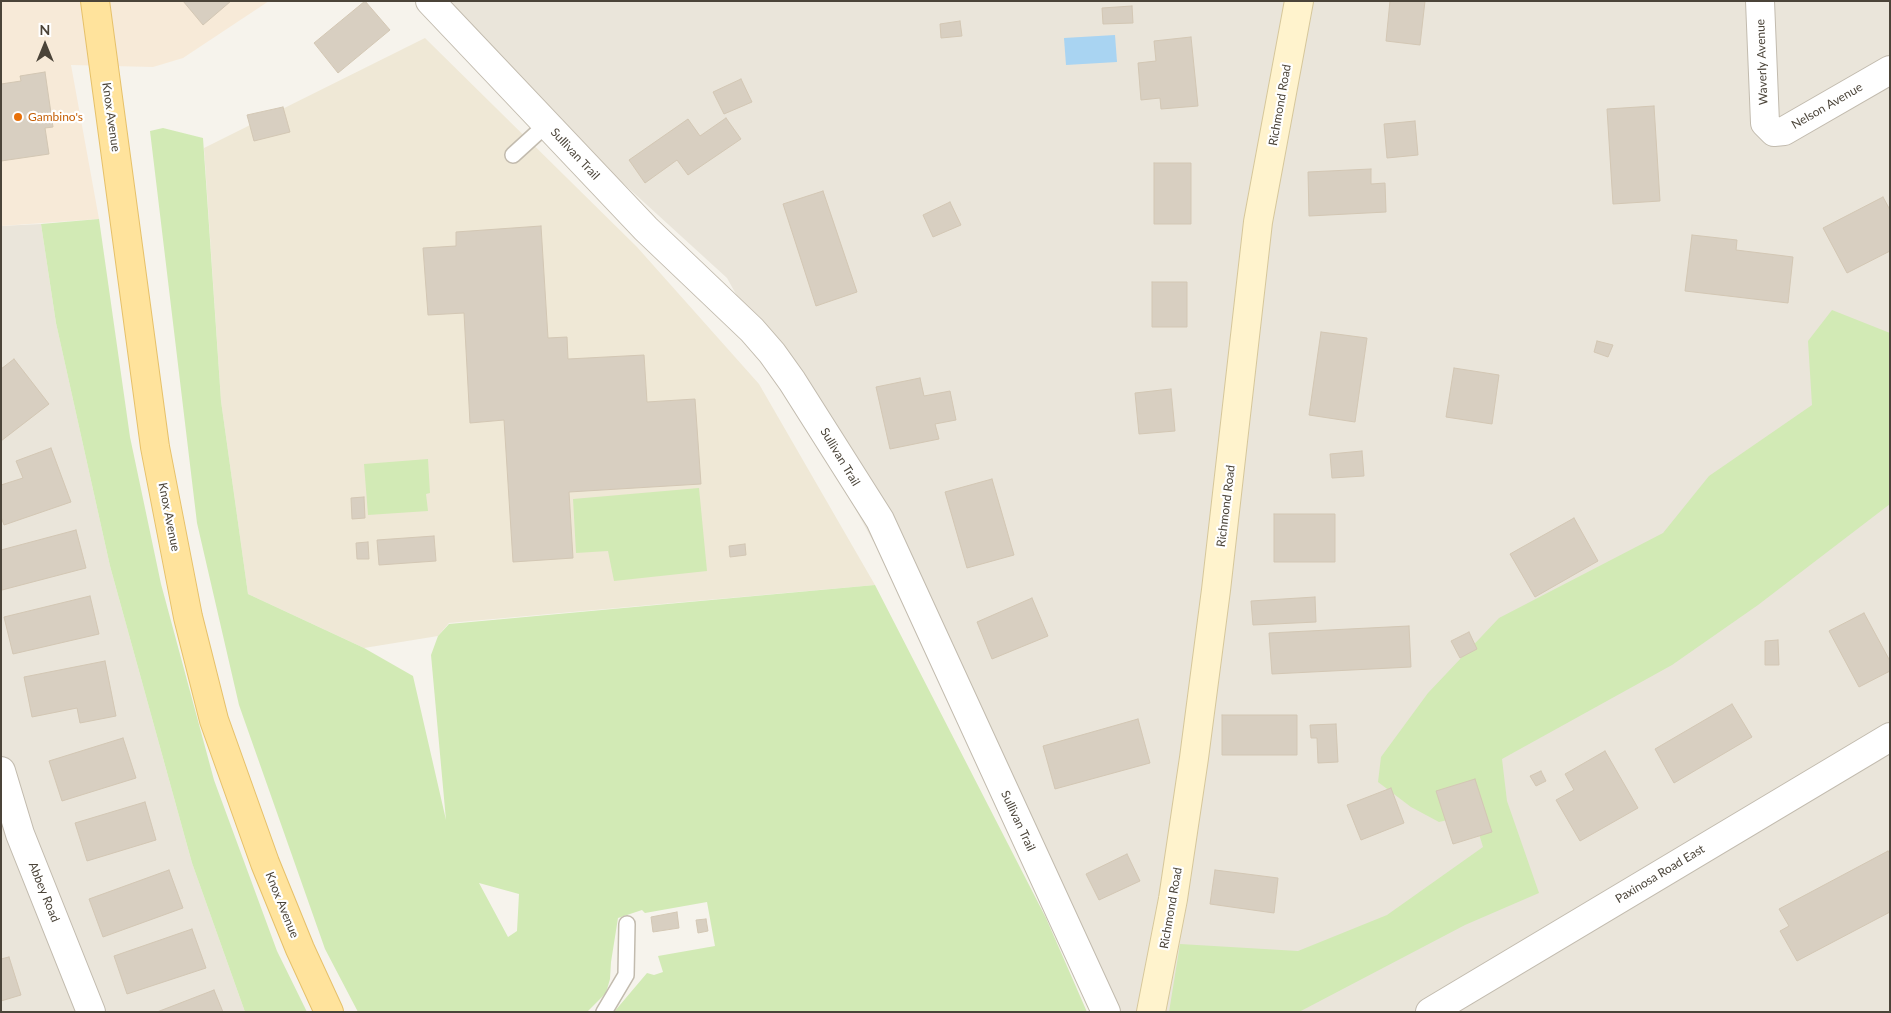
<!DOCTYPE html>
<style>
body{margin:0}
#map{position:relative;width:1891px;height:1013px;overflow:hidden;background:#f6f3ec;font-family:Lato,sans-serif}
canvas{display:block}
.frame{position:absolute;inset:0;border:2px solid #4b4439;pointer-events:none}
.north{position:absolute;left:20px;top:20px;width:50px;height:50px;-webkit-text-stroke:4px #fff;paint-order:stroke;rotate:0deg;font-size:14px;font-weight:700;line-height:20px;text-align:center;color:#4b4439}
.north::after{content:'';display:block;margin:auto;width:18px;height:22px;background:#4b4439;clip-path:polygon(50% 0,100% 100%,50% 72%,0 100%)}
</style>
<div id="map">
<canvas width="1891" height="1013"></canvas>
<div class="frame"></div>
<div class="north">N</div>
</div>
<script>
const context = document.querySelector('canvas').getContext('2d');
context.lineJoin = 'round';
function fillPath(path, color) { context.fillStyle = color; context.fill(path, 'evenodd'); }
const toPath = rows => new Path2D(rows.map(r => 'M' + r).join(''));
function strokePath(path, color, width, dash) { context.strokeStyle = color; context.lineWidth = width; context.lineCap = dash ? 'butt' : 'round'; context.setLineDash(dash || []); context.stroke(path); }
function write(font, color, halo, rows, align = 'center') {
  context.font = font + ' Lato,sans-serif'; context.lineWidth = 4.5; context.setLineDash([]); context.textBaseline = 'middle'; context.strokeStyle = halo; context.fillStyle = color; for (const [text, x, y, turn = 0] of rows) {
    context.save(); context.translate(x, y); context.rotate((+turn || 0) * Math.PI / 180); context.textAlign = isNaN(turn) ? turn : align; if (halo) context.strokeText(text, 0, 0); context.fillText(text, 0, 0); context.restore();
  }
}
fillPath(toPath([
 [429,1,1890,1,1890,1012,1108,1012,1053,865,727,278,453,28],
 [41,224,56,323,110,566,192,863,245,1012,1,1012,1,226]
]), '#eae5da');
fillPath(toPath([
 [1,1,269,1,183,58,153,67,71,65,99,219,1,226]
]), '#f7ead8');
fillPath(toPath([
 [425,38,637,247,759,384,875,585,449,623,438,636,364,648,248,594,221,401,204,148]
]), '#efe8d6');
fillPath(toPath([
 [163,128,203,138,221,401,248,594,364,648,413,676,446,820,431,655,438,636,449,624,875,585,1046,918,1087,1012,614,1012,647,973,654,975,663,972,658,956,715,946,707,902,645,913,642,910,618,918,611,962,610,979,606,993,587,1012,358,1012,325,949,239,705,197,523,150,131],
 [479,883,519,894,517,931,508,937],
 [99,219,130,437,161,584,214,780,277,951,307,1012,245,1012,192,863,110,566,56,323,41,224],
 [1832,310,1890,333,1890,504,1758,605,1672,665,1502,759,1507,801,1539,893,1465,925,1299,1012,1169,1012,1180,944,1298,951,1387,915,1483,847,1473,814,1439,822,1411,807,1378,782,1381,757,1428,693,1499,618,1663,533,1709,476,1812,405,1808,341],
 [428,459,430,493,426,494,428,511,368,515,364,464],
 [699,488,707,571,614,581,608,551,576,553,573,499]
]), '#d2eab5');
fillPath(toPath([
 [1115,35,1117,62,1066,65,1064,38]
]), '#a9d4f2');
const building = toPath([
 [183,1,231,1,203,25,183,1],
 [365,1,390,30,338,73,314,43,365,1],
 [1390,1,1425,1,1420,45,1386,41,1390,1],
 [1132,6,1133,23,1103,24,1102,8,1132,6],
 [960,21,962,36,941,38,940,24,960,21],
 [1191,37,1198,106,1161,109,1160,98,1141,100,1138,63,1156,61,1154,41,1191,37],
 [45,72,53,127,45,128,49,154,1,161,1,84,21,81,20,76,45,72],
 [741,79,752,102,724,114,713,92,741,79],
 [1654,106,1660,201,1613,204,1607,109,1654,106],
 [283,107,290,132,254,141,247,115,283,107],
 [726,118,741,139,688,175,677,160,645,183,629,160,688,119,700,136,726,118],
 [1415,121,1418,155,1387,158,1384,124,1415,121],
 [1154,163,1191,163,1191,224,1154,224,1154,163],
 [1371,169,1371,184,1385,183,1386,212,1309,216,1308,172,1371,169],
 [823,191,857,292,816,306,783,204,823,191],
 [1883,197,1890,210,1890,251,1847,273,1823,228,1883,197],
 [950,202,961,225,933,237,923,215,950,202],
 [541,226,548,338,567,337,568,359,644,355,647,402,695,399,701,484,569,492,573,558,513,562,504,420,470,423,464,313,428,315,423,248,456,246,456,232,541,226],
 [1692,235,1737,240,1736,250,1793,257,1788,303,1685,291,1692,235],
 [1152,282,1187,282,1187,327,1152,327,1152,282],
 [1321,332,1367,338,1355,422,1309,415,1321,332],
 [1597,341,1613,345,1608,357,1594,352,1597,341],
 [14,359,49,404,1,441,1,369,14,359],
 [1454,368,1499,375,1492,424,1446,417,1454,368],
 [920,378,924,396,950,391,956,420,935,424,939,439,890,449,876,387,920,378],
 [1171,389,1175,431,1139,434,1135,393,1171,389],
 [51,448,71,502,4,525,1,517,1,485,23,478,16,461,51,448],
 [1362,451,1364,476,1332,478,1330,454,1362,451],
 [992,479,1014,555,967,568,945,492,992,479],
 [364,497,365,518,352,519,351,498,364,497],
 [1274,514,1335,514,1335,562,1274,562,1274,514],
 [1574,518,1598,561,1535,597,1510,554,1574,518],
 [76,530,86,568,2,590,1,550,76,530],
 [434,536,436,561,379,565,377,540,434,536],
 [368,542,369,559,357,559,356,543,368,542],
 [745,544,746,555,730,557,729,546,745,544],
 [90,596,99,634,13,654,4,617,90,596],
 [1315,597,1316,622,1253,625,1251,601,1315,597],
 [1032,598,1048,636,992,659,977,622,1032,598],
 [1864,613,1890,661,1890,671,1859,687,1829,631,1864,613],
 [1409,626,1411,667,1272,674,1269,633,1409,626],
 [1469,632,1477,649,1460,658,1451,641,1469,632],
 [1778,640,1779,665,1765,665,1765,641,1778,640],
 [105,661,116,716,80,723,77,708,32,717,24,677,105,661],
 [1732,704,1752,737,1674,783,1655,749,1732,704],
 [1222,715,1297,715,1297,755,1222,755,1222,715],
 [1138,719,1150,763,1055,789,1043,746,1138,719],
 [1336,724,1338,762,1318,763,1317,738,1311,738,1310,725,1336,724],
 [123,738,136,778,62,801,49,761,123,738],
 [1605,751,1638,808,1580,841,1556,800,1574,790,1565,774,1605,751],
 [1541,771,1546,781,1536,786,1530,776,1541,771],
 [1475,779,1492,832,1453,844,1436,791,1475,779],
 [1391,788,1404,823,1361,840,1347,805,1391,788],
 [145,802,156,840,87,861,75,823,145,802],
 [1888,851,1890,854,1890,912,1797,961,1780,931,1789,926,1779,909,1888,851],
 [1127,854,1140,881,1099,900,1086,874,1127,854],
 [169,870,183,908,103,937,89,899,169,870],
 [1215,870,1278,878,1274,913,1210,904,1215,870],
 [677,912,679,928,653,932,651,917,677,912],
 [706,919,708,931,698,933,696,920,706,919],
 [192,929,206,968,127,994,114,956,192,929],
 [9,957,21,995,1,1001,1,959,9,957],
 [214,990,223,1012,157,1012,214,990]
]);
fillPath(building, '#d8cfc1');
strokePath(building, '#d3c7b4', 1);
const lane = toPath([
 [513,155,547,124],
 [604,1012,626,975,627,924]
]);
const street = toPath([
 [430,1,646,229,752,330,772,353,792,381,880,520,1106,1012],
 [1760,1,1765,123,1774,132,1784,131,1890,70],
 [1,771,20,834,91,1012],
 [1430,1012,1890,737]
]);
const secondary = toPath([
 [1151,1012,1173,899,1194,758,1216,590,1258,222,1299,1]
]);
const primary = toPath([
 [95,1,155,447,188,617,214,720,265,863,300,949,329,1012]
]);
strokePath(lane, '#c2bbae', 18);
strokePath(street, '#c2bbae', 30);
strokePath(secondary, '#d6c79b', 30);
strokePath(primary, '#e6c16a', 30);
strokePath(lane, '#fff', 15);
strokePath(street, '#fff', 28);
strokePath(secondary, '#fff3cd', 28);
strokePath(primary, '#ffe39c', 28);
for (const [x, y, r, color] of [
 [18,117,5,"#e8710a"]
]) { const dot = new Path2D(); dot.arc(x, y, r, 0, 2 * Math.PI); context.fillStyle = color; context.fill(dot); strokePath(dot, '#fff', 2); }
write('12px', '#4b4439', '#fff', [
 ["Waverly Avenue",1762,62,-92],
 ["Richmond Road",1280,105,-80],
 ["Nelson Avenue",1827,106,-30],
 ["Knox Avenue",111,117,82],
 ["Sullivan Trail",575,154,47],
 ["Sullivan Trail",840,457,59],
 ["Richmond Road",1226,506,-83],
 ["Knox Avenue",169,517,79],
 ["Sullivan Trail",1018,821,65],
 ["Paxinosa Road East",1660,874,-31],
 ["Abbey Road",44,892,68],
 ["Knox Avenue",282,905,68],
 ["Richmond Road",1171,908,-80]
]);
write('12px', '#c56008', '#fff', [
 ["Gambino's",28,117]
], 'left');
</script>
